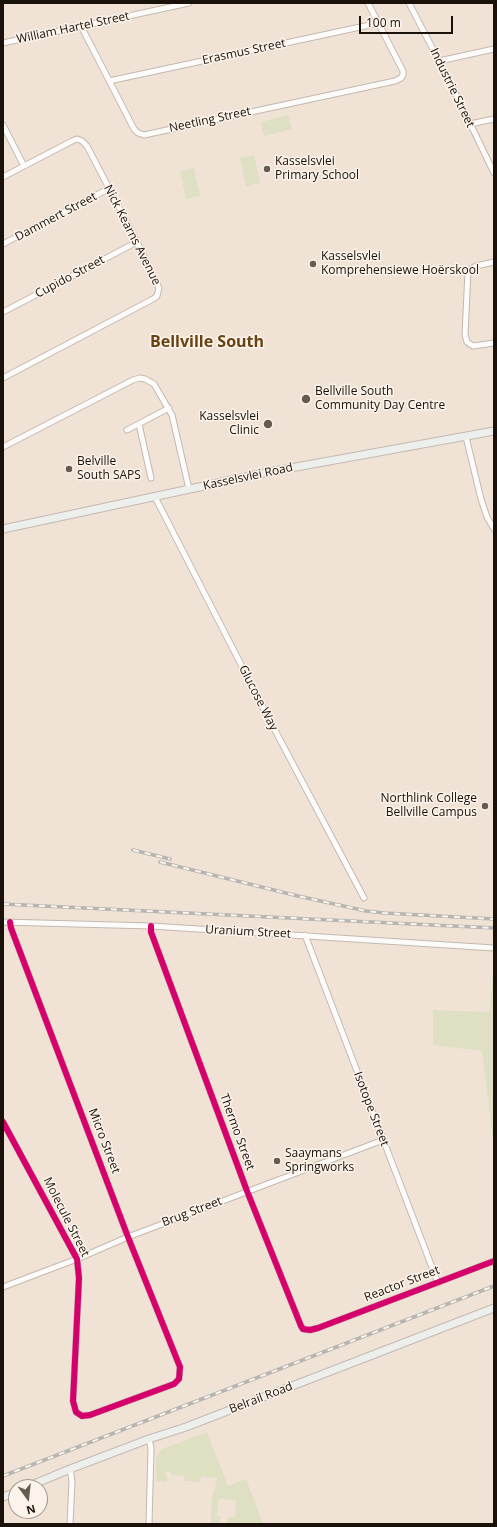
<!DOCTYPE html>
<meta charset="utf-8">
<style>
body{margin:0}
#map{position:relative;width:497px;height:1527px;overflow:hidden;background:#f0e3d6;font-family:"Open Sans",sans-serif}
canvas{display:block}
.frame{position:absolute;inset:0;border:4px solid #1a120a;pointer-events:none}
.north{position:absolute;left:8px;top:1479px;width:40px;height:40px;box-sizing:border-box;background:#fcf3ea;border:1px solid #a29990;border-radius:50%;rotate:165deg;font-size:11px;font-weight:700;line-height:16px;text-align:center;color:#1a120a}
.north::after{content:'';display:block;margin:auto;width:14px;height:18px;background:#655b51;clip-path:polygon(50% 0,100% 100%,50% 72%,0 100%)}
.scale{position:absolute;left:359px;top:16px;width:94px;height:18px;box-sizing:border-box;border:2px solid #1a120a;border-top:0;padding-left:5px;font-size:12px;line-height:14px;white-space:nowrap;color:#1a120a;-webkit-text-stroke:3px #fcf3ea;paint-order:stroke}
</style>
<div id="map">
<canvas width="497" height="1527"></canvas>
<div class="frame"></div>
<div class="north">N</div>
<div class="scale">100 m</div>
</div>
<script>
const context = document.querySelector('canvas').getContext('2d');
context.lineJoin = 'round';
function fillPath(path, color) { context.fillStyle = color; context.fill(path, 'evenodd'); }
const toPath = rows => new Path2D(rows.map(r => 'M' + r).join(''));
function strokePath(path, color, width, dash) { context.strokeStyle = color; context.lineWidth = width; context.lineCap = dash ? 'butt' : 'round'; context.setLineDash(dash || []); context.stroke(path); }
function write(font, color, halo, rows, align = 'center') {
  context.font = font + ' "Open Sans",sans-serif'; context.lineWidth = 3; context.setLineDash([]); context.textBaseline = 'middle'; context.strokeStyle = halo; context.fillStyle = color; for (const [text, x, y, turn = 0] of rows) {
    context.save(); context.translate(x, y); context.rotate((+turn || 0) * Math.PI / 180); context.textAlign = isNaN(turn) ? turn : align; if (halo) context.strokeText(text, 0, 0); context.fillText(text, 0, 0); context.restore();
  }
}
fillPath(toPath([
 [288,115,292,129,264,136,261,122],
 [254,155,260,183,246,186,240,158],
 [194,168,200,196,186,199,180,171],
 [494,968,494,1146,482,1051,433,1045,433,1010,489,1012],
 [207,1432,228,1486,246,1479,263,1524,227,1524,228,1517,235,1517,236,1500,219,1499,217,1516,220,1516,219,1524,211,1524,212,1497,216,1485,215,1481,217,1481,217,1478,201,1477,200,1482,184,1481,184,1476,171,1475,171,1472,166,1472,165,1475,167,1475,167,1482,156,1481,156,1457,162,1449]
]), '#dedfc3');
const street = toPath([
 [409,3,454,90,494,173],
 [81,26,134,129,138,133,144,135,395,81,401,78,403,75,403,71,368,3],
 [3,43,189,3],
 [439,61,494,49],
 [109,81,379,23],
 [470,124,494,119],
 [3,125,24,166],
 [3,177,72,141,77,139,82,141,87,146,137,242,159,288,157,296,153,299,3,378],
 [3,244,108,189],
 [494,262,476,266,468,271,465,335,467,342,473,346,494,343],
 [3,312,137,242],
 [139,424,151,478],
 [127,430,169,408],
 [466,437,481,499,487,517,494,529],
 [3,447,133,380,140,378,145,379,154,384,172,415,189,489],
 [155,497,269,719,364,898],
 [3,922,151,926,494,948],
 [151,926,151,932,247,1191,301,1326,303,1329,310,1330,318,1328,494,1261],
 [305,935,438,1283],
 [3,1122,77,1259,79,1278,73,1401,76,1412,82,1416,90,1415,174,1384,179,1379,180,1367,128,1237,11,928,10,922],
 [3,1287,77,1259,128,1237,383,1140],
 [70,1524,72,1481,70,1469],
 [149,1524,151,1448,149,1439]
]);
const secondary = toPath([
 [3,529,274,471,494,431],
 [27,1487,70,1469,149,1439,186,1427,494,1308],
 [3,1497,16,1492]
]);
strokePath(street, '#c3b9b0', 7);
strokePath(secondary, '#c3b9b0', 9);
strokePath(street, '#fdfbf9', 5);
strokePath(secondary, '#edefed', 7);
const rail = toPath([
 [133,850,170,859],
 [160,862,298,896,366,911,384,913,494,919],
 [3,904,494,928],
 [3,1476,494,1286]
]);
strokePath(rail, '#b7b4b1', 3.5);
strokePath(rail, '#fcf3ea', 2, [6]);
strokePath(toPath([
 [151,926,151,932,247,1191,301,1326,303,1329,310,1330,318,1328,494,1261],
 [3,1122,77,1259,79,1278,73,1401,76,1412,82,1416,90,1415,174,1384,179,1379,180,1367,128,1237,11,928,10,922]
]), '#d6006c', 6);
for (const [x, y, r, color] of [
 [267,169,4,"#655b51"],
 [313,264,4,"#655b51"],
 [306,399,5,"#655b51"],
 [268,424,5,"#655b51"],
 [69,469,4,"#655b51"],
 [485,806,4,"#655b51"],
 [277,1161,4,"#655b51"]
]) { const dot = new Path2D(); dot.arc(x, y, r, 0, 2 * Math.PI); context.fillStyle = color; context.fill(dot); strokePath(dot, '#fcf3ea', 1.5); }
write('12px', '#1a120a', '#fcf3ea', [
 ["William Hartel Street",73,28,-12],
 ["Erasmus Street",244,52,-12],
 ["Industrie Street",452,88,64],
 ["Neetling Street",210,120,-12],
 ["Dammert Street",56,217,-28],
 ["Nick Kearns Avenue",132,235,63],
 ["Cupido Street",70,277,-28],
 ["Kasselsvlei Road",248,477,-12],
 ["Glucose Way",258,698,63],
 ["Uranium Street",248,932,3],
 ["Isotope Street",371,1109,69],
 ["Thermo Street",237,1132,70],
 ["Micro Street",104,1141,69],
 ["Brug Street",192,1212,-21],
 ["Molecule Street",66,1217,63],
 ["Reactor Street",402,1284,-21],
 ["Belrail Road",261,1398,-21]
]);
write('12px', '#1a120a', '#fcf3ea', [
 ["Kasselsvlei",275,162],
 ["Primary School",275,176],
 ["Kasselsvlei",321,257],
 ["Komprehensiewe Hoërskool",321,271],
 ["Bellville South",315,392],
 ["Community Day Centre",315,406],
 ["Kasselsvlei",259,417,"right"],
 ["Clinic",259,431,"right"],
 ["Belville",77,462],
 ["South SAPS",77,476],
 ["Northlink College",477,799,"right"],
 ["Bellville Campus",477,813,"right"],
 ["Saaymans",285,1154],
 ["Springworks",285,1168]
], 'left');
write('bold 16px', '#674212', '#fcf3ea', [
 ["Bellville South",207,342]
]);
</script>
